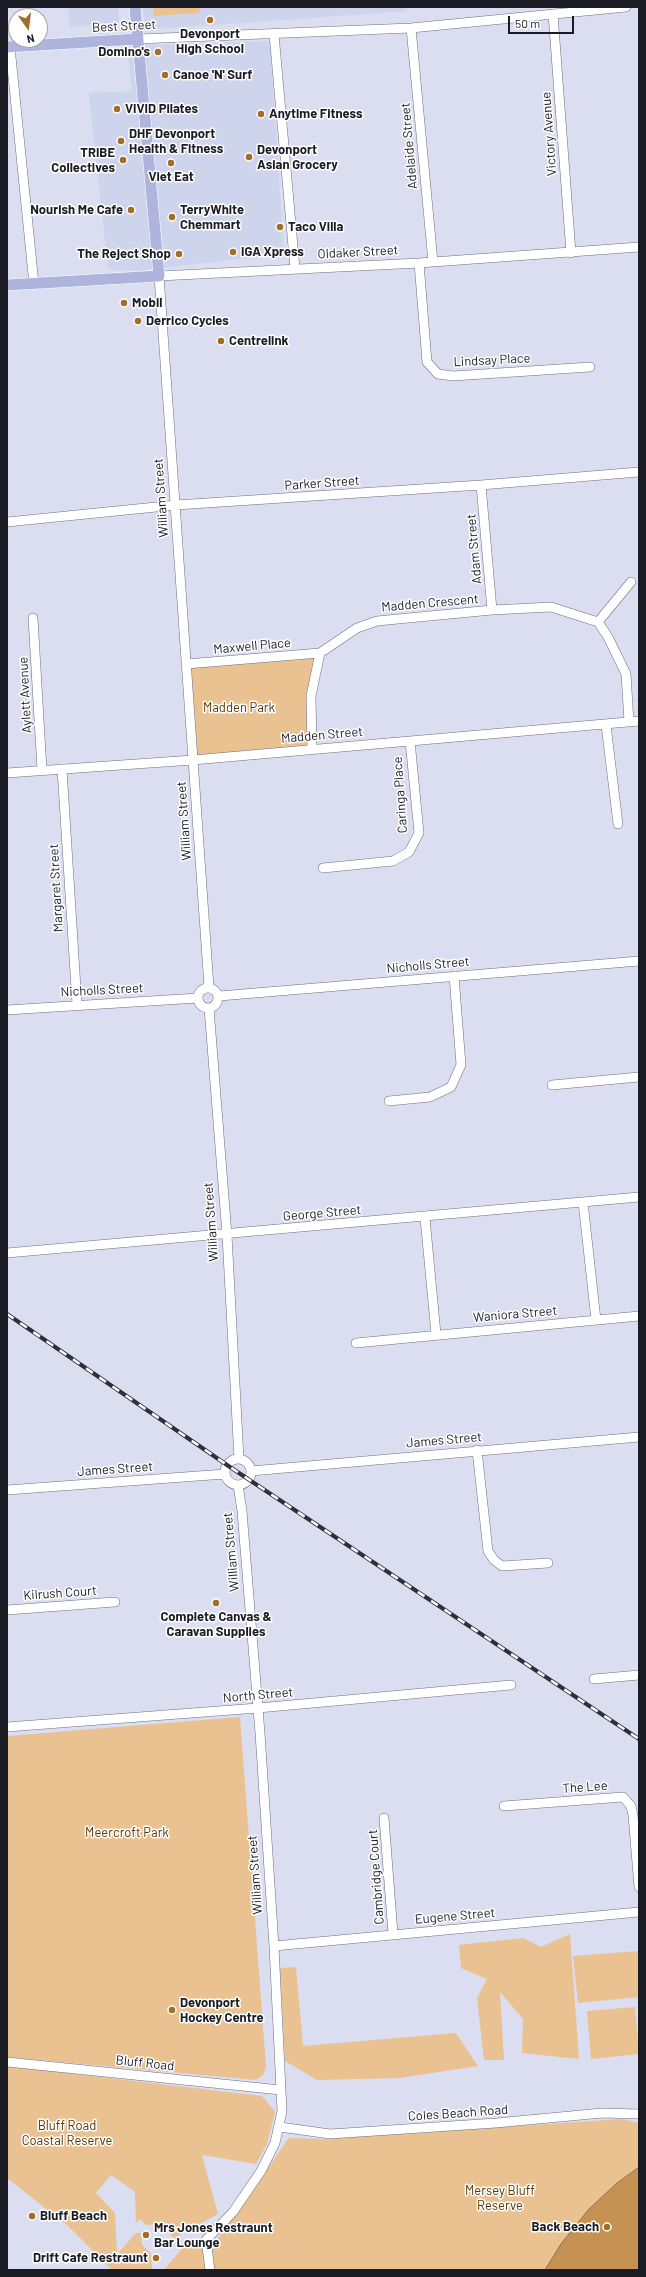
<!DOCTYPE html>
<style>
body{margin:0}
#map{position:relative;width:646px;height:2277px;overflow:hidden;background:#dadef0;font-family:Barlow,sans-serif}
canvas{display:block}
.frame{position:absolute;inset:0;border:8px solid #1b1c23;pointer-events:none}
.north{position:absolute;left:8px;top:8px;width:40px;height:40px;box-sizing:border-box;background:#fff;border:1px solid #a4a4a7;border-radius:50%;rotate:166deg;font-size:11px;font-weight:700;line-height:16px;text-align:center;color:#1b1c23}
.north::after{content:'';display:block;margin:auto;width:14px;height:18px;background:#a26d26;clip-path:polygon(50% 0,100% 100%,50% 72%,0 100%)}
.scale{position:absolute;left:508px;top:16px;width:66px;height:18px;box-sizing:border-box;border:2px solid #1b1c23;border-top:0;padding-left:5px;font-size:12px;line-height:14px;white-space:nowrap;color:#1b1c23;-webkit-text-stroke:3px #fff;paint-order:stroke}
</style>
<div id="map">
<canvas width="646" height="2277"></canvas>
<div class="frame"></div>
<div class="north">N</div>
<div class="scale">50 m</div>
</div>
<script>
const context = document.querySelector('canvas').getContext('2d');
context.lineJoin = 'round';
function fillPath(path, color) { context.fillStyle = color; context.fill(path, 'evenodd'); }
const toPath = rows => new Path2D(rows.map(r => 'M' + r).join(''));
function strokePath(path, color, width, dash) { context.strokeStyle = color; context.lineWidth = width; context.lineCap = dash ? 'butt' : 'round'; context.setLineDash(dash || []); context.stroke(path); }
function write(font, color, halo, rows, align = 'center') {
  context.font = font + ' Barlow,sans-serif'; context.lineWidth = 3; context.setLineDash([]); context.textBaseline = 'middle'; context.strokeStyle = halo; context.fillStyle = color; for (const [text, x, y, turn = 0] of rows) {
    context.save(); context.translate(x, y); context.rotate((+turn || 0) * Math.PI / 180); context.textAlign = isNaN(turn) ? turn : align; if (halo) context.strokeText(text, 0, 0); context.fillText(text, 0, 0); context.restore();
  }
}
fillPath(toPath([
 [68,7,118,7,119,23,70,27],
 [143,7,406,7,407,11,145,30],
 [270,41,284,254,135,271,108,269,89,93,132,91,127,46]
]), '#cfd4ed');
fillPath(toPath([
 [153,7,199,7,200,13,154,16],
 [320,653,311,696,312,748,193,760,186,664],
 [240,1717,266,2067,263,2075,256,2080,7,2057,7,1736],
 [570,1934,579,2059,522,2053,523,2019,500,1992,504,2060,484,2060,477,1998,487,1979,461,1968,459,1945,523,1938,541,1947],
 [639,1951,639,1997,578,2003,573,1956],
 [296,1967,303,2046,456,2033,478,2066,400,2078,317,2080,285,2061,280,1968],
 [635,2007,639,2054,591,2059,587,2011],
 [7,2066,262,2096,275,2112,267,2144,256,2164,202,2155,218,2214,174,2238,159,2224,146,2225,140,2219,136,2223,135,2192,111,2175,96,2193,115,2213,117,2254,136,2233,141,2233,142,2245,151,2253,152,2270,112,2270,67,2225,7,2178],
 [622,2119,639,2123,639,2167,617,2183,589,2209,545,2270,164,2270,191,2238,214,2244,289,2138,321,2139]
]), '#eac191');
const water = toPath([
 [639,2167,639,2270,545,2270,561,2244,589,2209,617,2183,639,2167]
]);
fillPath(water, '#c59253');
strokePath(water, '#926f45', 1);
const minor = toPath([
 [553,14,571,253],
 [411,28,433,262],
 [274,34,295,269],
 [138,39,411,28,626,7],
 [10,47,34,284],
 [419,263,427,362,438,374,453,376,590,367],
 [481,485,492,610],
 [7,522,176,505,481,485,639,472],
 [33,618,42,770],
 [598,622,631,582],
 [186,664,320,653],
 [606,725,618,824],
 [312,748,311,696,320,653,357,628,377,621,492,610,551,607,598,622,608,637,626,674,629,722],
 [62,769,77,1004],
 [7,773,193,760,639,721],
 [323,868,393,861,409,852,419,833,410,741],
 [209,987,159,276,419,263,639,247],
 '198 998a10 10 0 1 1 20 0a10 10 0 1 1-20 0Z',
 [219,996,639,961],
 [209,1008,227,1235,239,1459],
 [7,1010,198,998],
 [552,1085,639,1077],
 [389,1101,430,1097,451,1087,461,1065,454,976],
 [583,1202,596,1320],
 [425,1218,436,1334],
 [7,1253,639,1197],
 [356,1343,639,1316],
 [477,1450,488,1551,494,1560,502,1566,548,1563],
 '225 1472a13 13 0 1 1 26 0a13 13 0 1 1-26 0Z',
 [251,1471,639,1437],
 [7,1490,225,1474],
 [7,1610,115,1602],
 [594,1679,639,1675],
 [7,1727,258,1708,511,1685],
 [504,1806,623,1797,631,1806,633,1815,639,1887],
 [384,1818,393,1934],
 [274,1946,639,1912],
 [7,2062,281,2090],
 [280,2127,330,2134,496,2123,602,2113,639,2114],
 [210,2270,206,2240,233,2212,261,2171,275,2143,282,2111,274,1946,260,1733,242,1511,238,1485]
]);
const major = toPath([
 [7,47,138,39],
 [7,285,159,276,135,7]
]);
strokePath(minor, '#6c6f7f', 10);
strokePath(major, '#fff', 12);
strokePath(minor, '#fff', 9);
strokePath(major, '#afb4dd', 11);
const rail = toPath([
 [7,1314,227,1465,639,1739]
]);
strokePath(rail, '#2e2f38', 4);
strokePath(rail, '#fff', 2.5, [8]);
for (const [x, y, r, color] of [
 [210,20,4,"#a26d26"],
 [158,52,4,"#a26d26"],
 [165,75,4,"#a26d26"],
 [117,109,4,"#a26d26"],
 [261,114,4,"#a26d26"],
 [121,141,4,"#a26d26"],
 [249,157,4,"#a26d26"],
 [123,160,4,"#a26d26"],
 [171,163,4,"#a26d26"],
 [131,210,4,"#a26d26"],
 [172,217,4,"#a26d26"],
 [280,227,4,"#a26d26"],
 [233,252,4,"#a26d26"],
 [179,254,4,"#a26d26"],
 [124,303,4,"#a26d26"],
 [138,321,4,"#a26d26"],
 [221,341,4,"#a26d26"],
 [216,1603,4,"#a26d26"],
 [172,2010,4,"#a26d26"],
 [32,2216,4,"#a26d26"],
 [607,2227,4,"#a26d26"],
 [146,2235,4,"#a26d26"],
 [156,2258,4,"#a26d26"]
]) { const dot = new Path2D(); dot.arc(x, y, r, 0, 2 * Math.PI); context.fillStyle = color; context.fill(dot); strokePath(dot, '#fff', 1.5); }
write('13px', '#1b1c23', '#fff', [
 ["Best Street",124,26,-3],
 ["Victory Avenue",549,134,-94],
 ["Adelaide Street",409,146,-95],
 ["Oldaker Street",358,252,-3],
 ["Lindsay Place",492,360,-3],
 ["Parker Street",322,483,-4],
 ["William Street",161,498,-94],
 ["Adam Street",474,549,-95],
 ["Madden Crescent",430,603,-5],
 ["Maxwell Place",252,646,-5],
 ["Aylett Avenue",25,695,-93],
 ["Madden Street",322,735,-5],
 ["Caringa Place",400,795,-94],
 ["William Street",184,821,-94],
 ["Margaret Street",56,888,-93],
 ["Nicholls Street",428,965,-5],
 ["Nicholls Street",102,990,-3],
 ["George Street",322,1213,-5],
 ["William Street",211,1222,-94],
 ["Waniora Street",515,1314,-5],
 ["James Street",444,1440,-5],
 ["James Street",115,1469,-4],
 ["William Street",231,1552,-95],
 ["Kilrush Court",60,1593,-4],
 ["North Street",258,1695,-5],
 ["The Lee",585,1787,-4],
 ["William Street",255,1875,-94],
 ["Cambridge Court",376,1877,-94],
 ["Eugene Street",455,1916,-5],
 ["Bluff Road",145,2063,6],
 ["Coles Beach Road",458,2113,-4]
]);
write('bold 13px', '#1b1c23', '#fff', [
 ["Devonport",210,34,"center"],
 ["High School",210,49,"center"],
 ["Domino's",150,52,"right"],
 ["Canoe 'N' Surf",173,75],
 ["VIVID Pilates",125,109],
 ["Anytime Fitness",269,114],
 ["DHF Devonport",129,134],
 ["Health & Fitness",129,149],
 ["Devonport",257,150],
 ["Asian Grocery",257,165],
 ["TRIBE",115,153,"right"],
 ["Collectives",115,168,"right"],
 ["Viet Eat",171,177,"center"],
 ["Nourish Me Cafe",123,210,"right"],
 ["TerryWhite",180,210],
 ["Chemmart",180,225],
 ["Taco Villa",288,227],
 ["IGA Xpress",241,252],
 ["The Reject Shop",171,254,"right"],
 ["Mobil",132,303],
 ["Derrico Cycles",146,321],
 ["Centrelink",229,341],
 ["Complete Canvas &",216,1617,"center"],
 ["Caravan Supplies",216,1632,"center"],
 ["Devonport",180,2003],
 ["Hockey Centre",180,2018],
 ["Bluff Beach",40,2216],
 ["Back Beach",599,2227,"right"],
 ["Mrs Jones Restraunt",154,2228],
 ["Bar Lounge",154,2243],
 ["Drift Cafe Restraunt",148,2258,"right"]
], 'left');
write('13px', '#593701', '#fff', [
 ["Madden Park",239,708],
 ["Meercroft Park",127,1833],
 ["Bluff Road",67,2126],
 ["Coastal Reserve",67,2141],
 ["Mersey Bluff",500,2191],
 ["Reserve",500,2206]
]);
</script>
